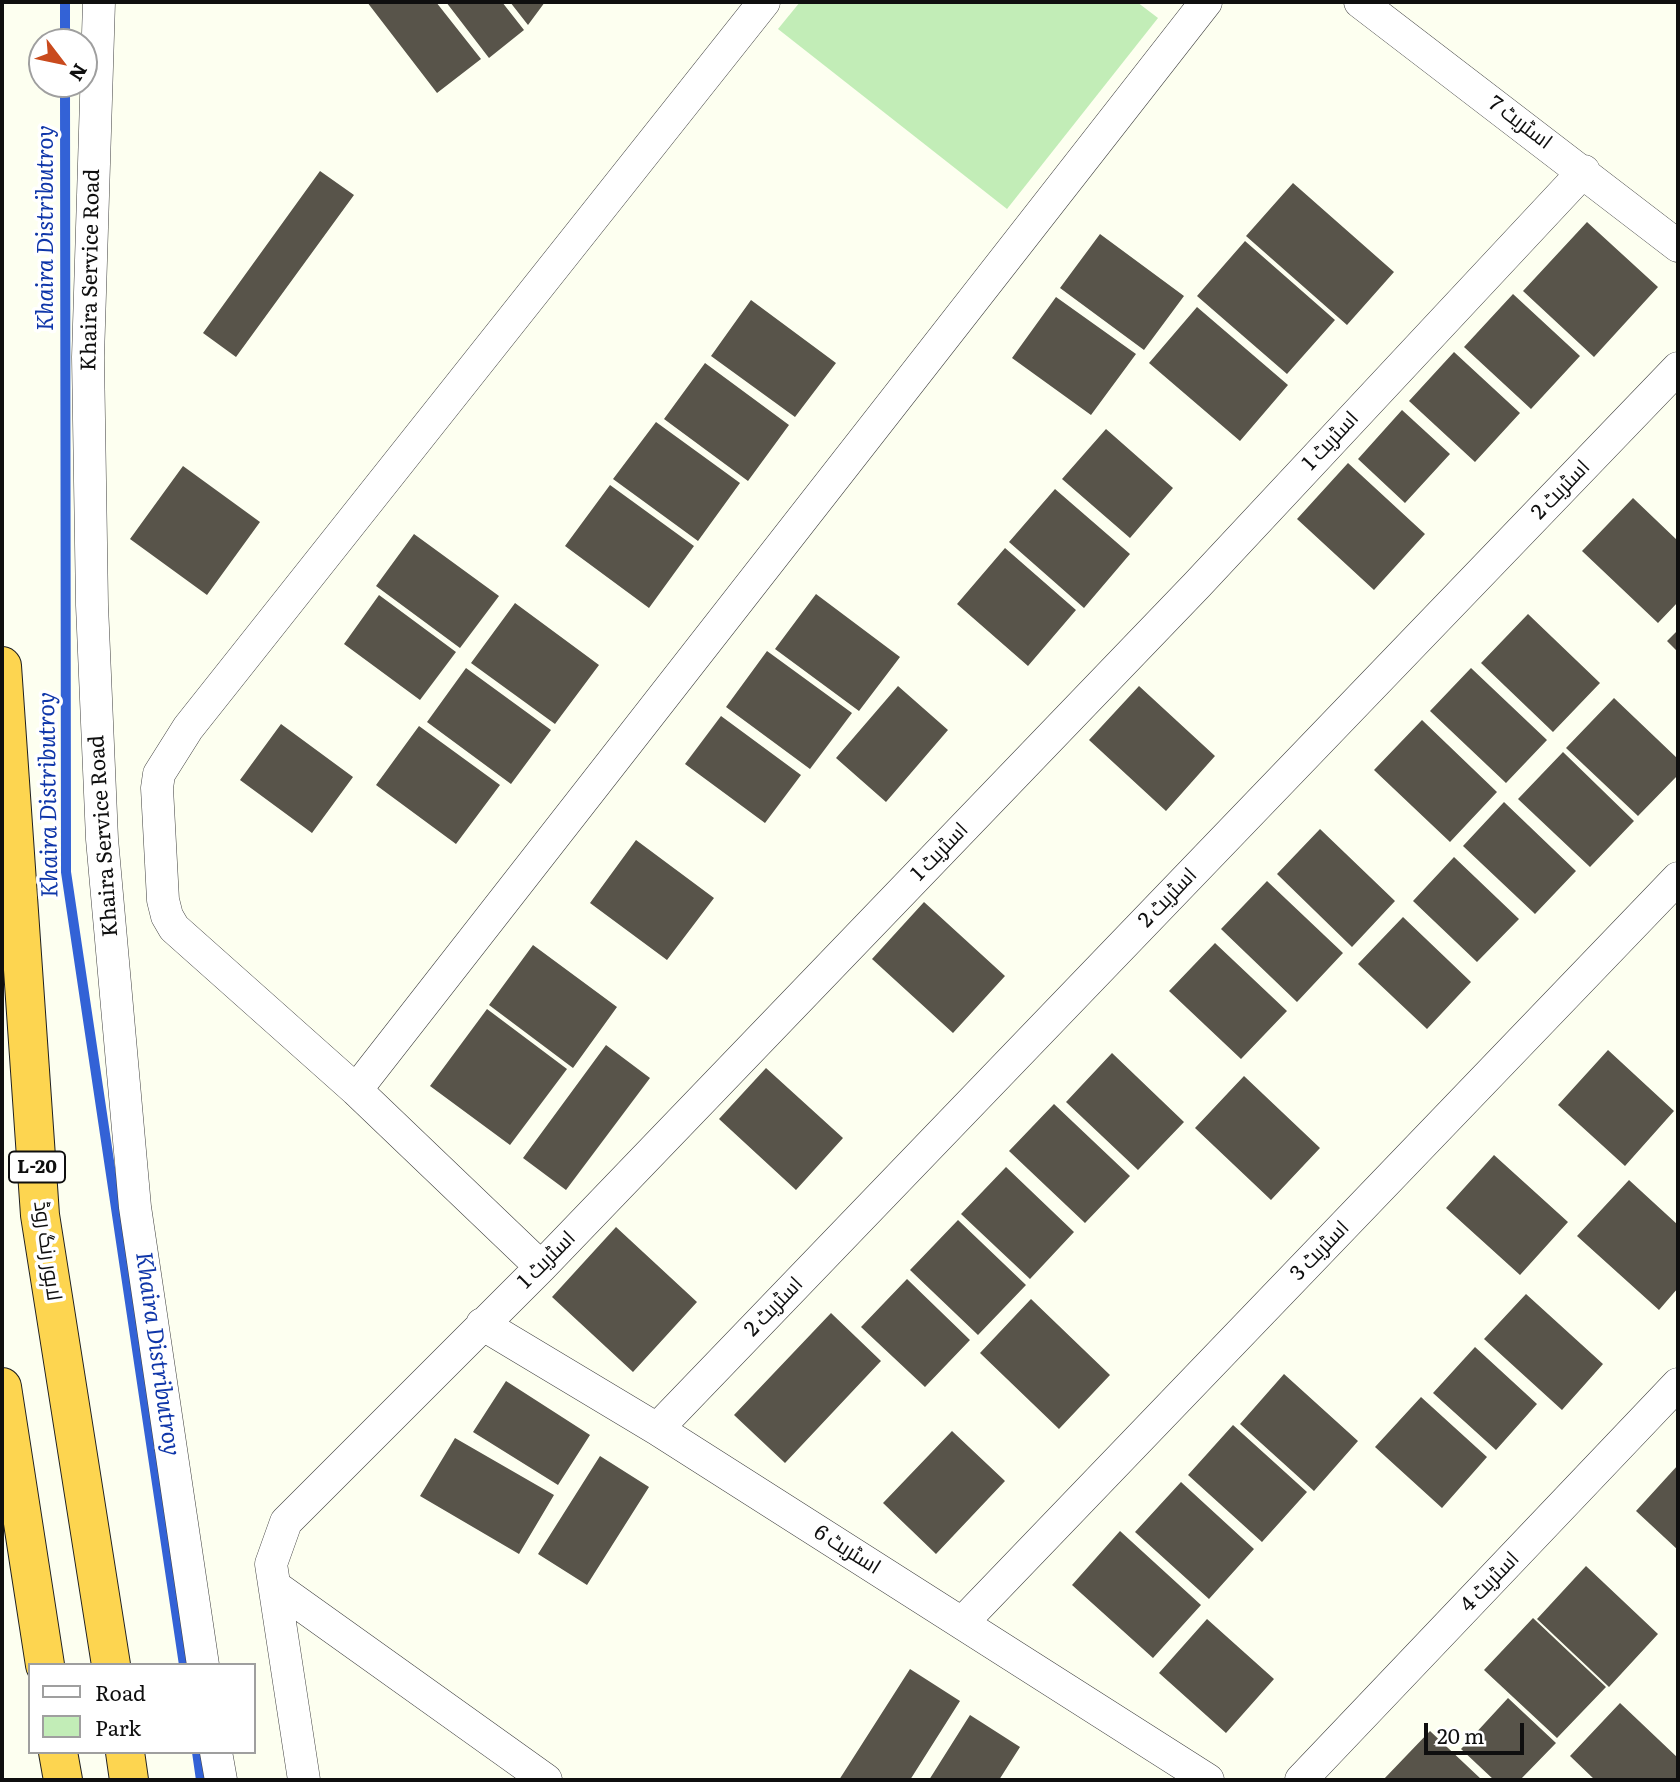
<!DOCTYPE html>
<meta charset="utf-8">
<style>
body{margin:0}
#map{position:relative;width:1680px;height:1782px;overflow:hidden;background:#fdfff0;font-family:Literata,serif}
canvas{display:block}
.frame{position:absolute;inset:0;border:4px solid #0f0f0f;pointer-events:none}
.legend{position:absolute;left:28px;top:1663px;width:228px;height:91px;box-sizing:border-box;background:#fff;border:2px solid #9f9f9f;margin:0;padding:9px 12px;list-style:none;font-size:21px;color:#0f0f0f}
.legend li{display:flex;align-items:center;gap:14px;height:35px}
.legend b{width:35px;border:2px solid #9f9f9f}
.north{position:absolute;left:28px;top:28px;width:70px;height:70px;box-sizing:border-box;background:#fff;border:2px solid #9f9f9f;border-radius:50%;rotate:122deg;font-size:19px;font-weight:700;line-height:28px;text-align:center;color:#0f0f0f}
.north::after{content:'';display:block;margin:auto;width:24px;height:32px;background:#c94a1d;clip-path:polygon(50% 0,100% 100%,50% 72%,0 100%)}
.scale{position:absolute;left:1424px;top:1723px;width:100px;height:32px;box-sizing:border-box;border:4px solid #0f0f0f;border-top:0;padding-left:9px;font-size:21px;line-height:24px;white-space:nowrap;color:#0f0f0f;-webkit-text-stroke:5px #fff;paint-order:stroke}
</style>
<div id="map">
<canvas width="1680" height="1782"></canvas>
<div class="frame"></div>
<ul class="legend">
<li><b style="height:9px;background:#fff"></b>Road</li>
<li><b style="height:19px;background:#c2edb7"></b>Park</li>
</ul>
<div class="north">N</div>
<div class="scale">20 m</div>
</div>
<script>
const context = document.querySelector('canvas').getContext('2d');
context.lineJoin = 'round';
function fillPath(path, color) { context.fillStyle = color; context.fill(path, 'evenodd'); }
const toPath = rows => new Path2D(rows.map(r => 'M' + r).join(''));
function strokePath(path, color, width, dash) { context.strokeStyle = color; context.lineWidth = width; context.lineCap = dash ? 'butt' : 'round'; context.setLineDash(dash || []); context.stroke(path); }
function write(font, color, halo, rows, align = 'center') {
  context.font = font + ' Literata,Cairo,serif'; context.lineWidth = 7; context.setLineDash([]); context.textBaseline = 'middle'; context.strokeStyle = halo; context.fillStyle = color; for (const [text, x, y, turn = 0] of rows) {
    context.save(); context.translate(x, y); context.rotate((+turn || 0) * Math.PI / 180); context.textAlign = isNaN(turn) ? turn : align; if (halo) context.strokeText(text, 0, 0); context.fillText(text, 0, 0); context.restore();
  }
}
fillPath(toPath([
 [800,2,1137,2,1158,18,1007,209,778,29]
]), '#c2edb7');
strokePath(toPath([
 [65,2,65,42],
 [65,84,66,872,184,1665],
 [197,1752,201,1780]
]), '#3362d6', 10);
fillPath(toPath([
 [367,2,436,2,481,59,437,93],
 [446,2,502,2,524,30,489,58],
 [510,2,545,2,528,25],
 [320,171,354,195,236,357,203,333],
 [1293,183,1394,272,1347,325,1246,236],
 [1587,222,1658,287,1594,357,1523,291],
 [1100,234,1184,296,1144,350,1060,288],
 [1245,241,1335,320,1287,374,1197,296],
 [1513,294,1580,356,1531,409,1464,347],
 [1056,297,1136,354,1091,415,1012,358],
 [751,300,836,363,795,417,711,356],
 [1197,307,1288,385,1240,441,1149,363],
 [1454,352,1520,413,1475,462,1409,401],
 [705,363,789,425,748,481,664,419],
 [1402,410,1450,454,1405,503,1358,459],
 [656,422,740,483,698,541,613,479],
 [1106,429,1173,488,1130,538,1062,479],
 [1348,463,1425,534,1374,590,1297,519],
 [183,466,260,522,207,595,130,539],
 [610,485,694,546,649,608,565,546],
 [1055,489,1130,554,1084,608,1009,542],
 [1633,498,1678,541,1678,602,1658,623,1582,551],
 [414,534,499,596,460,648,376,586],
 [1005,548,1076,610,1028,666,957,604],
 [816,594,900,657,859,711,775,649],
 [379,595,456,652,420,700,344,644],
 [515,603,599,665,555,724,471,663],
 [1528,614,1600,683,1553,732,1481,663],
 [1678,630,1678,652,1667,641],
 [767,651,852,713,810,769,726,707],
 [466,668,551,730,511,784,427,722],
 [1471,668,1547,740,1506,783,1430,711],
 [898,686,948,730,886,802,836,758],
 [1139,686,1215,756,1166,811,1089,740],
 [1614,698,1678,759,1678,775,1638,816,1566,748],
 [721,716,801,775,765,823,685,764],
 [1422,720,1497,792,1450,842,1374,770],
 [281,724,353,777,312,833,240,780],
 [419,726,500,785,456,844,376,785],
 [1563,752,1634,821,1590,867,1518,799],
 [1504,802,1576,871,1535,914,1463,846],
 [1320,829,1395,901,1352,947,1277,874],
 [636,840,714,898,667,960,590,903],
 [1454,857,1519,919,1477,962,1413,901],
 [1267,881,1343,953,1297,1002,1221,929],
 [924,902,1005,976,953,1033,872,959],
 [1403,917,1471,982,1427,1029,1358,964],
 [1215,943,1287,1011,1241,1059,1169,991],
 [533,945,617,1007,573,1068,489,1005],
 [487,1009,567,1069,510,1145,430,1086],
 [606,1045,650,1078,566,1190,523,1158],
 [1608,1050,1674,1111,1625,1166,1558,1105],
 [1112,1053,1184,1122,1138,1170,1066,1102],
 [766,1068,843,1138,796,1190,719,1119],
 [1244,1076,1320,1148,1271,1200,1195,1128],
 [1054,1104,1130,1176,1085,1223,1009,1151],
 [1494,1155,1568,1222,1520,1275,1446,1208],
 [1006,1167,1074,1232,1030,1279,961,1214],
 [1629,1180,1678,1225,1678,1288,1659,1310,1577,1236],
 [958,1220,1026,1285,978,1335,910,1270],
 [616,1227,697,1302,633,1372,552,1297],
 [907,1279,970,1340,925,1387,861,1327],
 [1526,1294,1603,1364,1562,1410,1484,1339],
 [1031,1299,1110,1375,1059,1429,980,1353],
 [831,1313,881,1361,785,1463,734,1415],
 [1475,1347,1537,1404,1496,1450,1433,1393],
 [1284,1374,1358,1441,1314,1491,1240,1424],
 [506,1381,590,1435,558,1485,473,1432],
 [1421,1397,1487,1457,1442,1508,1375,1447],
 [1233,1425,1307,1492,1262,1542,1188,1475],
 [952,1431,1005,1481,936,1554,883,1503],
 [455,1438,554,1495,519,1554,420,1496],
 [600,1456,649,1487,587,1585,538,1554],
 [1678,1465,1678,1550,1636,1511],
 [1181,1482,1254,1549,1209,1599,1135,1532],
 [1120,1531,1201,1605,1153,1658,1072,1585],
 [1586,1566,1658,1634,1609,1687,1537,1619],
 [1533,1618,1606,1687,1557,1738,1484,1670],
 [1207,1619,1274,1679,1226,1733,1159,1673],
 [910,1669,960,1701,910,1780,839,1780],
 [1508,1698,1556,1743,1520,1780,1494,1780,1461,1749],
 [1620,1703,1678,1758,1678,1780,1595,1780,1570,1756],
 [970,1715,1020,1747,999,1780,929,1780],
 [1430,1731,1482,1780,1383,1780]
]), '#58544a');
const street = toPath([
 [99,2,88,357,92,605,102,839,135,1207,203,1665],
 [1360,2,1678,246],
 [356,1090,1206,2],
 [541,1267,356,1090,174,928,167,916,163,900,157,788,159,774,188,728,764,2],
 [482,1324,657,1429,1208,1780],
 [657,1429,1678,368],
 [276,1587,546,1780],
 [962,1623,1678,878],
 [216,1752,221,1780],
 [304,1780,271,1564,286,1522,541,1267,1197,585,1584,171],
 [1301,1780,1678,1384]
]);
const highway = toPath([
 [2,666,40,1215,111,1665],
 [2,1387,45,1665],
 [58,1752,63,1780],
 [125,1752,129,1780]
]);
strokePath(street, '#424242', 33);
strokePath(highway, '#202020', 40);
strokePath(street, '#fff', 32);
strokePath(highway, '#fdd550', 38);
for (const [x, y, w] of [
 [37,1167,56]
]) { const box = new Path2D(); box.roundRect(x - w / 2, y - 15.5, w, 31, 5); context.fillStyle = '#fff'; context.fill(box); strokePath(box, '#0f0f0f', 2); }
write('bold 19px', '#0f0f0f', null, [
 ["L-20",37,1167]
]);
write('21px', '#0f0f0f', '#fff', [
 ["اسٹریٹ 7",1520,123,37],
 ["Khaira Service Road",91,270,-89],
 ["اسٹریٹ 1",1331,441,-47],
 ["اسٹریٹ 2",1561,490,-46],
 ["Khaira Service Road",104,836,-94],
 ["اسٹریٹ 1",940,852,-46],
 ["اسٹریٹ 2",1168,898,-46],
 ["لاہور رنگ روڈ",47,1251,82],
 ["اسٹریٹ 3",1320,1251,-46],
 ["اسٹریٹ 1",547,1260,-45],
 ["اسٹریٹ 2",774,1307,-46],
 ["اسٹریٹ 6",847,1550,32],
 ["اسٹریٹ 4",1490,1582,-46]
]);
write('italic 23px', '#0f36a9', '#fff', [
 ["Khaira Distributroy",46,228,-90],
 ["Khaira Distributroy",49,795,-91],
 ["Khaira Distributroy",157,1354,82]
]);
</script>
